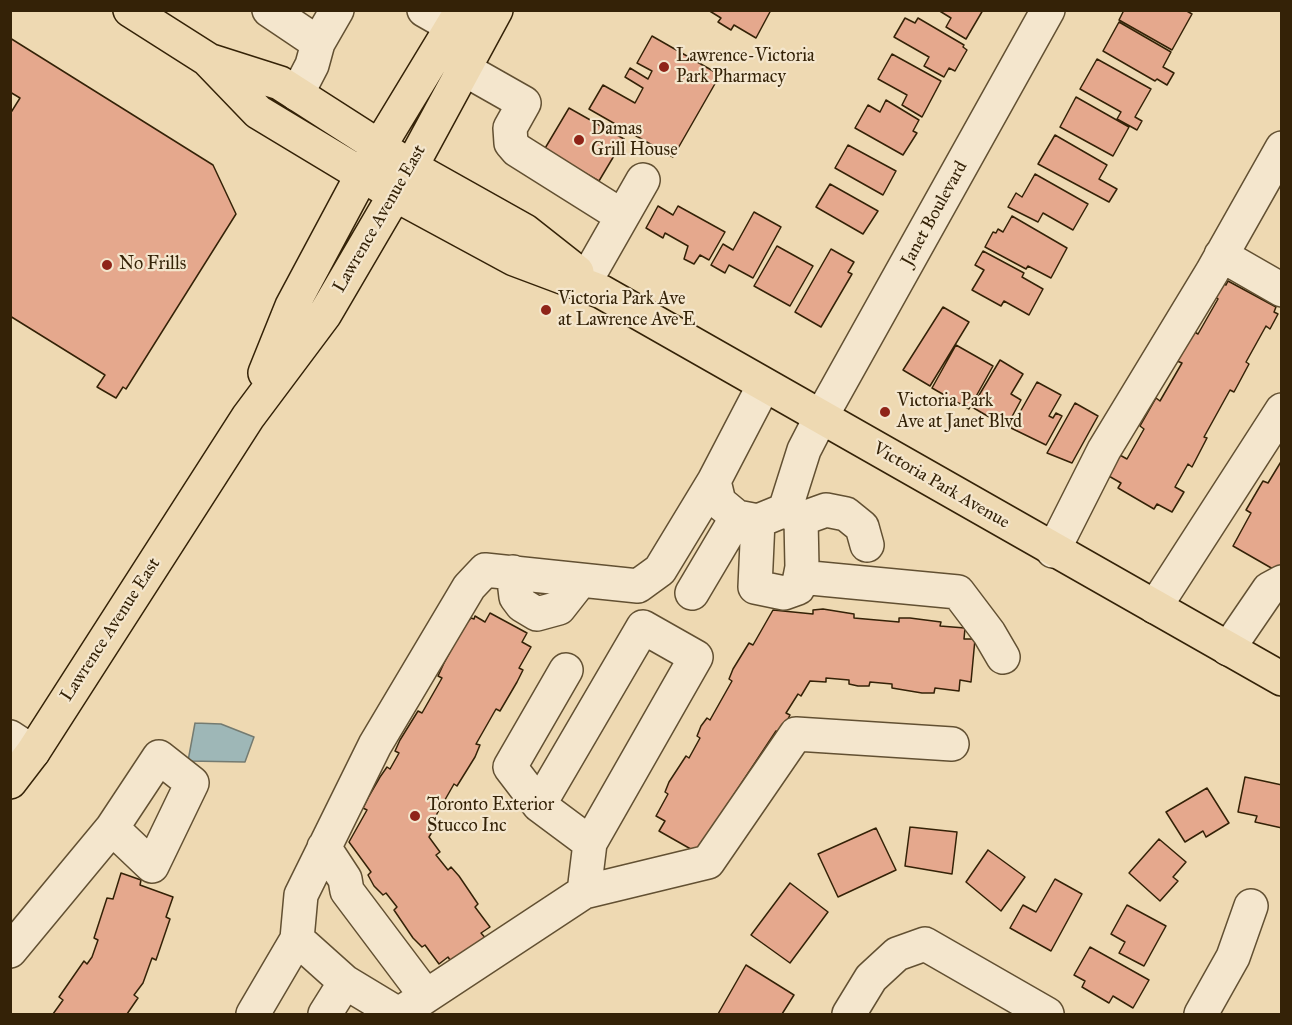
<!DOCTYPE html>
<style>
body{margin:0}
#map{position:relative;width:1292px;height:1025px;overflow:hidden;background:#eed9b2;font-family:"IM FELL Great Primer",serif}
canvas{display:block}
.frame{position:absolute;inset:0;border:12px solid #342207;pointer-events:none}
</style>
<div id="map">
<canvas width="1292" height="1025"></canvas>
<div class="frame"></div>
</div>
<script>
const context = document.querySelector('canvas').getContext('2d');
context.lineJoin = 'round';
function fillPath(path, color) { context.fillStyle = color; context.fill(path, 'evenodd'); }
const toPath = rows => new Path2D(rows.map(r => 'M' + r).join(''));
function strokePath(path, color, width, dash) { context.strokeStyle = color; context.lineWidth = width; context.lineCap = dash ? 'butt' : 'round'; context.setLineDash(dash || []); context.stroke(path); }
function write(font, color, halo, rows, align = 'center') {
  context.font = font + ' "IM FELL Great Primer",serif'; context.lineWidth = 4.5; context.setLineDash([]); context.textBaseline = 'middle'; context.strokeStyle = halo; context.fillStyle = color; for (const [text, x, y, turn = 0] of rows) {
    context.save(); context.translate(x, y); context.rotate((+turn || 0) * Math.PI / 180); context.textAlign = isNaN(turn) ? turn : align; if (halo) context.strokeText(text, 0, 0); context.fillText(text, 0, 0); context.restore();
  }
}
const water = toPath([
 [195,723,221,724,254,737,245,762,188,761,195,723]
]);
fillPath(water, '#9eb7b7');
strokePath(water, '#747b71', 1.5);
const building = toPath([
 [708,10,771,10,756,38,734,25,731,30,718,22,721,18,708,10],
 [938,10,983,10,966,39,946,27,951,18,938,10],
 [1124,10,1185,10,1192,14,1172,50,1119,20,1124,10],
 [905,18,915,23,918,18,964,45,963,47,967,50,955,71,949,68,944,77,924,66,929,57,894,37,905,18],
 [1119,22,1171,52,1163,67,1174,73,1167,85,1157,79,1155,81,1103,51,1119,22],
 [652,36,720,75,673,157,589,109,603,85,635,103,643,88,625,77,630,68,648,79,652,71,637,63,652,36],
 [10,38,213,165,236,214,126,389,123,387,116,398,97,387,105,375,10,316,10,114,20,98,10,92,10,38],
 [892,54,941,81,922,117,902,105,907,95,878,79,892,54],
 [1097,59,1151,89,1135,117,1142,121,1137,130,1117,119,1121,112,1080,89,1097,59],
 [1076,97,1129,127,1113,156,1060,127,1076,97],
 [886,100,919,120,913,131,917,133,903,155,855,128,868,105,880,112,886,100],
 [569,108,624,139,599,181,544,150,569,108],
 [1055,135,1107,165,1099,179,1117,189,1109,202,1038,164,1055,135],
 [848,145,896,171,883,195,835,168,848,145],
 [1035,174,1088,204,1073,230,1043,213,1038,222,1008,207,1016,193,1022,197,1035,174],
 [830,184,878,211,863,234,816,207,830,184],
 [658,206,673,215,678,206,725,232,709,260,700,255,694,264,684,259,688,246,665,233,663,238,646,228,658,206],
 [754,212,781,227,753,278,729,265,725,273,711,265,723,244,733,250,754,212],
 [1012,216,1067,248,1051,278,1028,266,1026,269,985,247,993,232,996,233,998,229,1003,232,1012,216],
 [777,246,813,266,790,306,754,286,777,246],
 [831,249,854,262,848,272,852,274,821,327,795,312,831,249],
 [983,251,1024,273,1022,277,1043,289,1029,315,1004,301,1001,306,972,290,984,270,975,265,983,251],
 [1228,281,1276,307,1274,312,1278,314,1270,329,1266,326,1246,362,1249,364,1234,392,1230,390,1204,437,1207,438,1192,467,1188,464,1175,487,1184,492,1172,512,1157,504,1154,509,1118,488,1121,483,1107,475,1118,454,1127,459,1144,429,1140,426,1156,398,1160,401,1182,363,1177,361,1193,331,1198,334,1218,299,1213,296,1221,282,1226,285,1228,281],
 [943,307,969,322,930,386,903,370,943,307],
 [956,345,993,366,969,409,932,388,956,345],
 [1000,360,1023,374,1011,394,1021,400,1008,424,998,418,996,421,972,407,1000,360],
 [1037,382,1061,395,1049,416,1053,418,1056,413,1062,416,1046,445,1011,428,1037,382],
 [1075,403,1098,416,1072,463,1047,453,1075,403],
 [1282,460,1282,571,1280,573,1233,546,1251,513,1246,510,1263,481,1268,483,1282,460],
 [823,609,854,614,854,618,899,622,899,618,910,618,941,622,940,626,965,628,964,639,975,639,971,682,960,680,959,691,935,688,934,693,922,693,892,688,892,684,870,682,869,686,858,686,849,684,849,680,826,678,826,682,810,681,801,696,798,694,786,713,790,715,785,725,780,733,776,731,696,852,659,831,665,821,656,816,668,794,665,792,669,782,686,756,689,758,700,738,697,736,701,726,707,718,710,720,732,681,729,679,733,669,749,643,753,645,773,610,813,614,813,610,823,609],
 [490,613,527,633,522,642,531,647,519,668,523,670,517,682,500,711,496,709,476,744,480,745,475,757,457,786,454,784,434,819,438,822,429,837,440,852,436,855,448,870,451,867,459,876,478,904,475,907,490,927,481,933,488,941,454,966,448,957,439,964,425,945,422,947,413,938,394,910,397,907,386,893,383,895,374,886,368,875,371,872,349,842,367,810,363,808,369,796,380,777,387,767,390,769,399,753,395,751,400,740,418,711,422,713,442,678,438,676,444,663,464,626,471,618,474,619,475,616,485,622,490,613],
 [1245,777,1282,785,1282,828,1255,822,1257,816,1238,812,1245,777],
 [1207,788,1229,823,1206,837,1203,831,1185,842,1166,812,1207,788],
 [910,827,957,832,952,874,905,866,910,827],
 [876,828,896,870,838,897,818,854,876,828],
 [1159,839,1186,862,1173,877,1178,881,1160,901,1129,873,1159,839],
 [988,850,1025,877,1001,911,966,882,988,850],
 [121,873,141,880,140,885,173,897,166,917,170,919,156,960,152,958,143,983,134,995,138,998,127,1014,53,1014,63,1000,59,997,84,961,87,964,92,957,98,940,94,938,107,898,113,899,121,873],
 [1055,879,1082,894,1051,951,1010,928,1023,905,1036,912,1055,879],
 [790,883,828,912,790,963,751,935,790,883],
 [1127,905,1166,926,1144,966,1119,953,1125,942,1111,934,1127,905],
 [1090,947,1149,980,1133,1008,1113,996,1109,1003,1082,987,1085,981,1074,975,1090,947],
 [746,965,794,995,782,1014,718,1014,746,965]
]);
fillPath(building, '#e5a88d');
strokePath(building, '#342207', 1.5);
const minor = toPath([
 [269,10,318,43],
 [424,10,452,26],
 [464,69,524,103,510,128,511,143,517,150,622,216],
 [297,94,312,65,318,43,337,10],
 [1221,255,1282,290],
 [586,280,643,180],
 [764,385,714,481,719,502,737,517,758,521,785,510,804,450,821,417,1048,10],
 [801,519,826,510,846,514,862,527,867,545],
 [758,521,755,587,784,593,798,588,802,567,801,519,785,510],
 [1053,551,1104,450,1212,272,1282,148],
 [513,572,516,597,522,605,537,614,559,608,581,580],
 [800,577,958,592,989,633,1003,657],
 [692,593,737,517],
 [1155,607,1282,410],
 [1228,649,1269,589,1282,582],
 [10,737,33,752],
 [539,805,590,843],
 [324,847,345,879,347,891,426,996],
 [584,892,708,862,796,734,952,744],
 [297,939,345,982,398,1014],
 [10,951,112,828,159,757,192,783,152,866,112,828],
 [253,1014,297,939,301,895,375,745,469,587,485,570,638,586,660,570,714,481],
 [325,1014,345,982],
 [399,1014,584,892,590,843,696,657,643,627,539,805,510,767,566,670],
 [849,1014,871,978,897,954,925,944,1047,1014],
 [1201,1014,1233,957,1251,906]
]);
const major = toPath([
 [130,10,207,59,258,112,394,194,514,259,602,292,1282,679],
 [211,61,280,83,411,167,525,231,577,272],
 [265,373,292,306,362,175,462,10],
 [10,782,33,752,248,417,325,314,411,167,496,10]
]);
strokePath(minor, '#625032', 36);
strokePath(major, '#342207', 36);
strokePath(minor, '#f4e6cd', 33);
strokePath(major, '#eed9b2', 33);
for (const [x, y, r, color] of [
 [664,67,6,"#8f2418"],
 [579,140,6,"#8f2418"],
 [107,265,6,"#8f2418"],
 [546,310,6,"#8f2418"],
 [885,412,6,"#8f2418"],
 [415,816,6,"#8f2418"]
]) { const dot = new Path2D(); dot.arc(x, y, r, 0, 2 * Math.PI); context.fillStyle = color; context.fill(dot); strokePath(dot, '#f4e6cd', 2); }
write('18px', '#342207', '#f4e6cd', [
 ["Lawrence-Victoria",676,57],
 ["Park Pharmacy",676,78],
 ["Damas",591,130],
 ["Grill House",591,151],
 ["No Frills",119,265],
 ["Victoria Park Ave",558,300],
 ["at Lawrence Ave E",558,321],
 ["Victoria Park",897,402],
 ["Ave at Janet Blvd",897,423],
 ["Toronto Exterior",427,806],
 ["Stucco Inc",427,827]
], 'left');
write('18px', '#342207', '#f4e6cd', [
 ["Janet Boulevard",935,214,-61],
 ["Lawrence Avenue East",380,219,-60],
 ["Victoria Park Avenue",941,486,30],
 ["Lawrence Avenue East",111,630,-57]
]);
</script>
